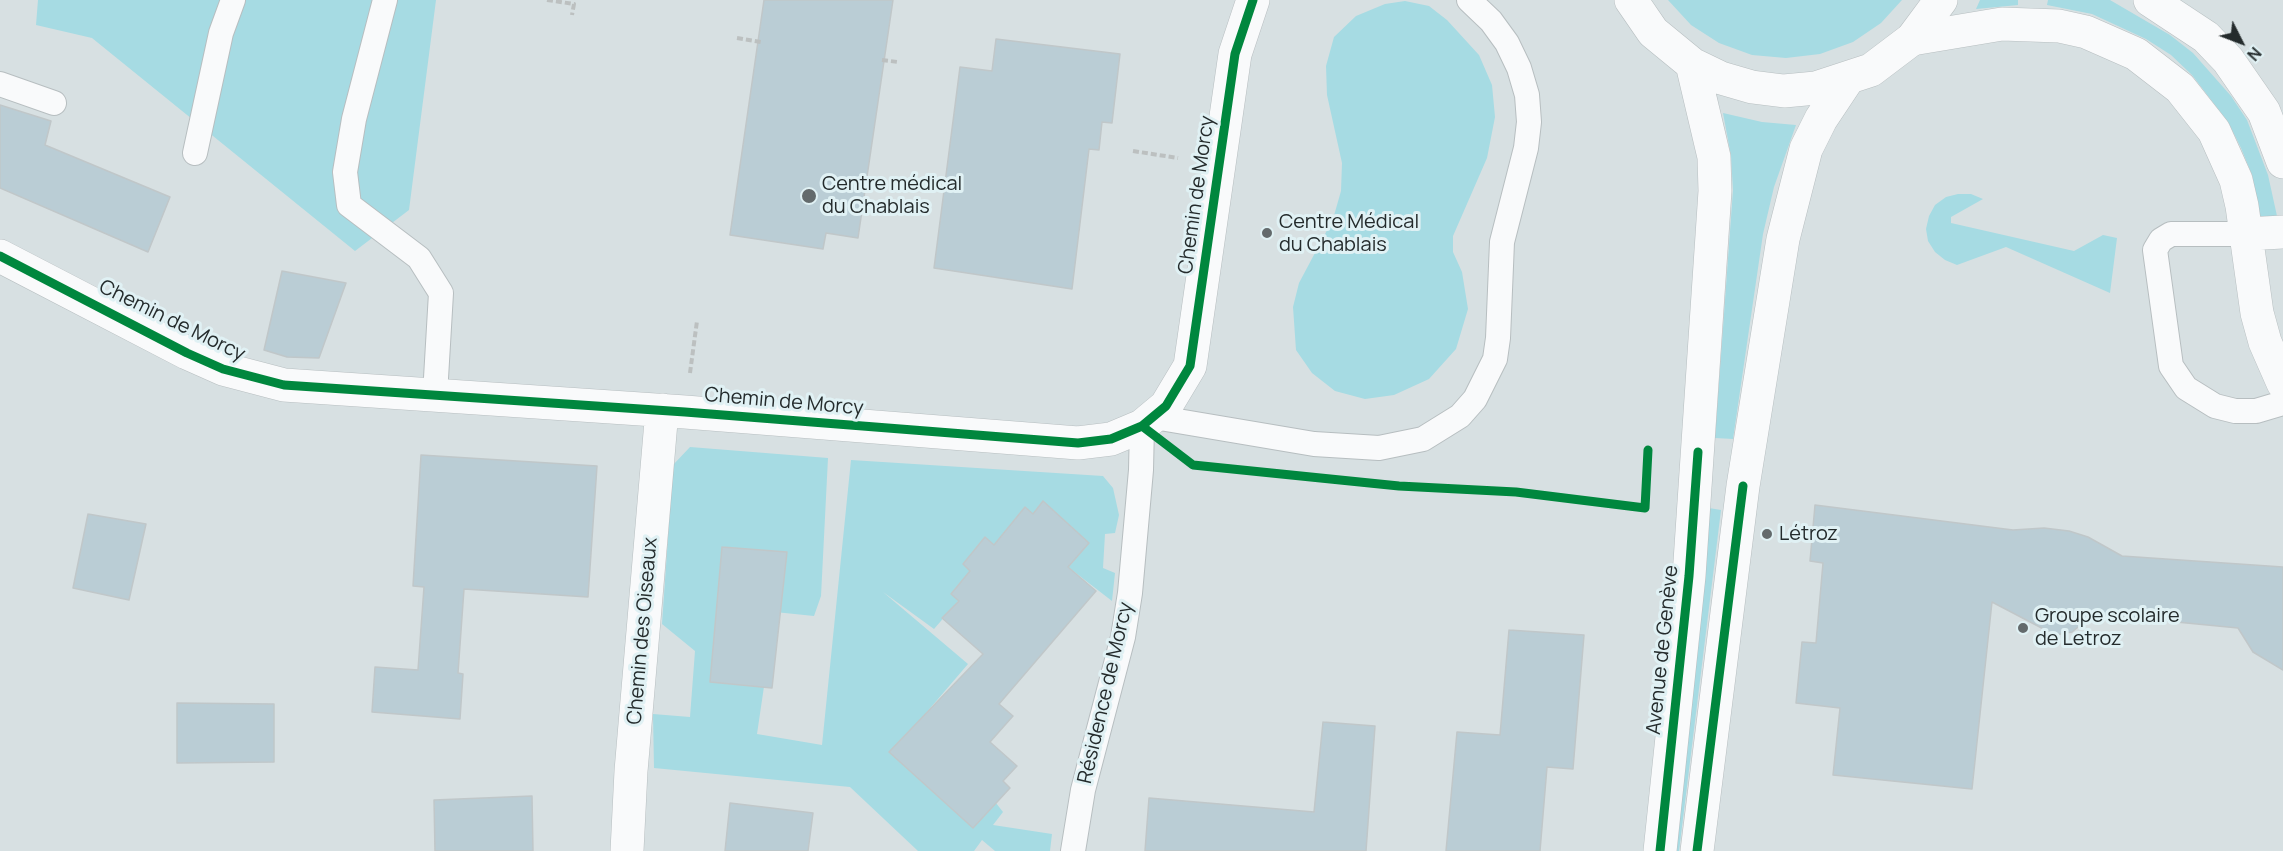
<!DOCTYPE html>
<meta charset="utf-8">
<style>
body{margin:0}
#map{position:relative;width:2283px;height:851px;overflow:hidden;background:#d7e0e2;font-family:Manrope,sans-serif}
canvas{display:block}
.north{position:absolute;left:2211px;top:12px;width:60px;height:60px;-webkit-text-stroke:4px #e0f1f4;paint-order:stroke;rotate:132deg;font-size:16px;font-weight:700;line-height:24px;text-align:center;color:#242b2c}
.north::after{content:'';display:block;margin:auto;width:21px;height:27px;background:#242b2c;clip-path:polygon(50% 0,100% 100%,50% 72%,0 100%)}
</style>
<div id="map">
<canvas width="2283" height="851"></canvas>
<div class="north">N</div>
</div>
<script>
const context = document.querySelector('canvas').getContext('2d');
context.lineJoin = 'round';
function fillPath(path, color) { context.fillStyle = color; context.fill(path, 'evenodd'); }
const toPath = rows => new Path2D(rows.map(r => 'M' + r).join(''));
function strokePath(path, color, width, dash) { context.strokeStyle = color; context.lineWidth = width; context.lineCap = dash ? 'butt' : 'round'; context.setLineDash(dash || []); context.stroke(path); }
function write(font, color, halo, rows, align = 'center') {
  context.font = font + ' Manrope,sans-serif'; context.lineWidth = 6; context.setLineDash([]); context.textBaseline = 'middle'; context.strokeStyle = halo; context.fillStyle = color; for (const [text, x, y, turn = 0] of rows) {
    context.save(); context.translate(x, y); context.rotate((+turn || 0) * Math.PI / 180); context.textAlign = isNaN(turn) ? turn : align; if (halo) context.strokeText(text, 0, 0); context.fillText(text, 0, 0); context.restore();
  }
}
fillPath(toPath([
 [38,0,436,0,409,210,355,251,92,38,36,25],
 [1668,0,1902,0,1881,23,1853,42,1820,54,1786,58,1752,55,1719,43,1691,25],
 [1980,0,2018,0,2018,5,1976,9],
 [2048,0,2110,0,2170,35,2193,53,2231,96,2247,120,2268,175,2277,216,2260,218,2252,175,2241,148,2228,122,2192,75,2171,55,2146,39,2092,14,2047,5],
 [1405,1,1429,6,1447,20,1479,55,1492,85,1495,117,1487,158,1453,236,1453,252,1462,272,1468,309,1456,349,1429,379,1394,395,1365,399,1335,391,1312,373,1296,350,1293,307,1299,283,1333,219,1341,191,1342,163,1327,95,1326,66,1334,37,1356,16,1385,4],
 [1723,113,1762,122,1796,125,1774,187,1763,234,1733,439,1715,438,1733,190,1731,156],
 [1958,194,1971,194,1983,199,1951,217,1951,223,2074,251,2103,235,2117,238,2110,293,2006,247,1957,265,1945,260,1935,252,1928,241,1926,229,1929,216,1935,205,1946,197],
 [690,447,828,458,821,596,814,616,775,612,757,734,822,745,851,460,1103,476,1113,488,1119,515,1115,533,1105,534,1103,568,1115,573,1112,601,1068,567,1089,543,1043,502,1033,514,1025,508,994,545,985,538,979,577,934,629,883,592,968,664,926,713,1003,812,993,825,1052,834,1050,851,995,851,982,840,974,851,918,851,850,787,654,768,653,714,690,717,695,651,662,624,673,465],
 [1709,508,1721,510,1679,851,1669,851]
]), '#a6dbe3');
const building = toPath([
 [764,0,893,0,858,238,826,233,823,249,730,235,764,0],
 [996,39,1120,54,1112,123,1102,122,1099,150,1089,149,1072,289,934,268,960,67,992,71,996,39],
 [0,105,51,121,45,145,170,197,148,252,0,188,0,105],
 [282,271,346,283,319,358,287,357,264,350,282,271],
 [421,455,597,466,588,597,464,589,458,673,463,674,460,719,372,712,375,667,418,670,424,587,413,586,421,455],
 [1043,501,1089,543,1068,567,1096,591,999,704,1013,716,990,742,1017,766,1003,781,1010,788,973,828,889,752,983,654,942,618,959,601,951,594,970,571,963,564,985,537,994,545,1025,507,1033,514,1043,501],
 [1815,505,2013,530,2044,528,2069,531,2088,537,2122,556,2283,567,2283,670,2253,652,2238,628,2094,614,2072,632,2055,635,1992,602,1972,789,1833,775,1840,708,1796,703,1802,642,1816,643,1823,563,1810,561,1815,505],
 [88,514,146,524,129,600,73,588,88,514],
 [722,547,787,552,772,688,710,682,722,547],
 [1509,630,1584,635,1573,769,1547,767,1540,851,1446,851,1457,732,1500,735,1509,630],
 [177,703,274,704,274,762,177,763,177,703],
 [1323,722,1375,726,1366,851,1145,851,1149,798,1314,812,1323,722],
 [532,796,533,851,435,851,434,800,532,796],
 [730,803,813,813,808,851,725,851,730,803]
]);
fillPath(building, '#bacdd5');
strokePath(building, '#c0c7c9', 1.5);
const service = toPath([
 [385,0,354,119,345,172,349,205,419,258,441,293,435,395],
 [0,84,54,103],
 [195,153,221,33,233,0],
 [2246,234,2171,234,2161,240,2155,250,2171,366,2186,388,2215,406,2235,411,2256,411,2283,403],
 [1154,417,1314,444,1379,448,1423,439,1460,416,1475,399,1495,359,1498,338,1502,242,1526,148,1529,122,1527,95,1519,68,1507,43,1491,21,1469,0],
 [1073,851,1083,790,1123,637,1130,593,1141,470,1142,426]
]);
const minor = toPath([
 [0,256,187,353,223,369,284,385,685,412,1078,443,1111,439,1142,426,1166,406,1190,366,1235,54,1253,0],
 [627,851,631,771,662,410]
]);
const tertiary = toPath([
 [2150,0,2206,37,2228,60,2264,112,2283,162],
 [1912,39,2002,24,2059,26,2086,32,2136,54,2180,88,2214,131,2236,180,2242,206,2257,313,2265,342,2283,383],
 [2246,234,2283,232]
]);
const secondary = toPath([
 [1631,0,1653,32,1692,64,1721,78,1752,87,1784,91,1816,88,1871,70,1912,39,1941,0],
 [1660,851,1689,576,1715,191,1714,157,1692,64],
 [1697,851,1743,486,1783,239,1806,149,1821,119,1847,80]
]);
strokePath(service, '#b7bec0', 26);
strokePath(minor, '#b7bec0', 34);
strokePath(tertiary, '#b7bec0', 34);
strokePath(secondary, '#b7bec0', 34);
strokePath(toPath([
 [547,0,574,4,572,15],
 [737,38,761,42],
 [882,60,898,62],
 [1133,151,1178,158],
 [690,373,697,321],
 [1188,462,1193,465,1219,468],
 [1390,485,1516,492,1645,508,1648,450]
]), '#bcc0c0', 4, [6, 3]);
strokePath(service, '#f9fafb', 24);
strokePath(minor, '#f9fafb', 33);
strokePath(tertiary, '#f9fafb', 33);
strokePath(secondary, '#f9fafb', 33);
strokePath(toPath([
 [0,256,187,353,223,369,284,385,685,412,1078,443,1111,439,1142,426,1166,406,1190,366,1235,54,1253,0],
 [1142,426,1193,465,1399,486,1516,492,1645,508,1648,450],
 [1660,851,1689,576,1698,452],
 [1697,851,1743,486]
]), '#00873e', 9);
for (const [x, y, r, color] of [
 [809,196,8,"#636a6c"],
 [1267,233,6,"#636a6c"],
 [1767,534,6,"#636a6c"],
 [2023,628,6,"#636a6c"]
]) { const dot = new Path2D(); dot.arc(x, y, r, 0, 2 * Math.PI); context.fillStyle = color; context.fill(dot); strokePath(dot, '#e0f1f4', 2); }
write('20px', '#242b2c', '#e0f1f4', [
 ["Centre médical",822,184],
 ["du Chablais",822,207],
 ["Centre Médical",1279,222],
 ["du Chablais",1279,245],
 ["Létroz",1779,534],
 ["Groupe scolaire",2035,616],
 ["de Letroz",2035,639]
], 'left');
write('20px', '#242b2c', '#e0f1f4', [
 ["Chemin de Morcy",1197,195,-82],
 ["Chemin de Morcy",172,321,26],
 ["Chemin de Morcy",784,402,5],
 ["Chemin des Oiseaux",643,631,-85],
 ["Avenue de Genève",1663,650,-84],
 ["Résidence de Morcy",1106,693,-77]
]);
</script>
